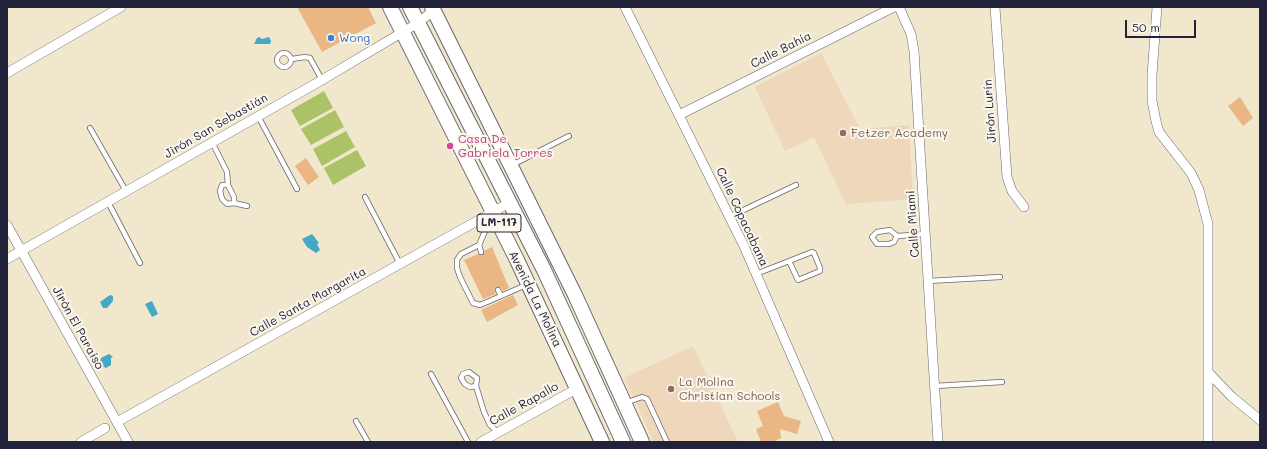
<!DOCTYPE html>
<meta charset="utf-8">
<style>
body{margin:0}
#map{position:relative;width:1267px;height:449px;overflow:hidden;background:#f0e7cc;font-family:Mali,sans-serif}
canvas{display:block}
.frame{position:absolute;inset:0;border:8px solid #22223b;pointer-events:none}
.scale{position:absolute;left:1125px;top:20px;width:71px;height:18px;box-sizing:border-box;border:2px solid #22223b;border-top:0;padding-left:5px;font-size:12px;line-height:14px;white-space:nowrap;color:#22223b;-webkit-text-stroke:3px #fbf7ec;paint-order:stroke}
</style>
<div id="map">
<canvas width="1267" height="449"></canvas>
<div class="frame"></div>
<div class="scale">50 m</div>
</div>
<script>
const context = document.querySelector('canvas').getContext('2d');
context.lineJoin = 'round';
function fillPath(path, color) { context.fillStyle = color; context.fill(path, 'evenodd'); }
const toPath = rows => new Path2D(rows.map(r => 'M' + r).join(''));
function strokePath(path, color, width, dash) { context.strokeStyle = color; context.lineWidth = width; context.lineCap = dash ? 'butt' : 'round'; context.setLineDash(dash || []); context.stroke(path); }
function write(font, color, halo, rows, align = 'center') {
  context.font = font + ' Mali,sans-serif'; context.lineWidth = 4; context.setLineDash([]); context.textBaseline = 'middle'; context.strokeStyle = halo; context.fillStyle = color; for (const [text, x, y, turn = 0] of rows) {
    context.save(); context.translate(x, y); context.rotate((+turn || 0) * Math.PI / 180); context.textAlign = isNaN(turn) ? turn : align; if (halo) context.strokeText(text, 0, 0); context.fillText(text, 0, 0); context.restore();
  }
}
fillPath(toPath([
 [821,53,860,129,909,125,913,199,846,204,814,137,785,151,755,87],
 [693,346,738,442,654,442,624,378]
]), '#eed7bb');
fillPath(toPath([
 [324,91,333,108,300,126,291,110],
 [335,110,344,127,311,145,301,129],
 [346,131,355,147,322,166,313,149],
 [357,150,366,166,333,185,324,168]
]), '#abc267');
fillPath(toPath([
 [259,37,262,39,269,37,271,41,270,44,254,44,257,38],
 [312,234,319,243,317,244,320,250,316,253,307,247,302,239],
 [110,295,113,296,113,301,107,308,103,308,100,302],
 [152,301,158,314,152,317,145,304],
 [109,354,113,357,111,358,111,365,106,368,102,366,100,362,101,358]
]), '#45a9c5');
fillPath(toPath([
 [297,7,368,7,376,23,322,52],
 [1240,97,1253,118,1243,126,1228,106],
 [306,158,319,177,308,185,295,166],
 [492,247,509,288,503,291,500,287,497,287,494,289,496,294,483,299,464,260,478,254,482,255,484,251],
 [513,295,518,305,487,322,481,310],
 [778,402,784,416,801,421,797,434,780,429,781,438,773,442,761,442,756,429,763,426,757,411]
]), '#e9b684');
const lane = toPath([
 '277 60a7 7 0 1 1 14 0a7 7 0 1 1-14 0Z',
 [292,59,305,57,310,58,322,80],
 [258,116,297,189],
 [90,128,126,191],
 [212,142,227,172,228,185],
 [512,165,569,136],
 [365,197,400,264],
 [108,202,140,263],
 [234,203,234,197,228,185,222,185,220,191,222,199,227,204,234,203,247,206],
 [729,217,796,185],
 [897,236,894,242,889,244,877,244,872,237,877,232,890,230,897,236,925,234],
 [479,245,461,254,457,260,457,268,460,277,473,303,480,305,501,296],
 [481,252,479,245,492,215],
 [756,274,812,252,814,253,820,268,820,271,798,280,789,261],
 [928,281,1000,277],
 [498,290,501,296,526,285],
 [431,374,468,442],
 [476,386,470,387,465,384,461,378,463,374,469,372,477,378,476,386,484,412,490,425,498,432],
 [935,386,1002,382],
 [625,403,642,397,647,399,667,442],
 [356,421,368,442]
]);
const street = toPath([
 [625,7,744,246,829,442],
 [899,7,911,34,914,51,938,442],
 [995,7,1007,177,1012,191,1024,207],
 [1157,7,1152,75,1152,101,1156,121,1159,132,1191,173,1199,190,1208,224,1208,442],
 [7,73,121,7],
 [679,115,894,7],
 [7,225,128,442],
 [7,259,322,80,418,23,434,10],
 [1208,372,1232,397,1260,420],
 [117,422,509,203],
 [81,442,105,428],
 [481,442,578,388]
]);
const primary = toPath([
 [390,7,517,260,602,442],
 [410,7,544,270,623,442],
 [432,7,575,295,642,442]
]);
strokePath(lane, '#6a676e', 6);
strokePath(street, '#6a676e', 10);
strokePath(primary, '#6a676e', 16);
strokePath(lane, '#fff', 4.5);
strokePath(street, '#fff', 9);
strokePath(primary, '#fff', 14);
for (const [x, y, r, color] of [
 [331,38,4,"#3f7fe0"],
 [843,133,4,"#8d6e63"],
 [450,146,4,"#d1479c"],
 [671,389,4,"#8d6e63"]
]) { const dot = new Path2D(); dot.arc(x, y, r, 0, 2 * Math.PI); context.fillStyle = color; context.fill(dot); strokePath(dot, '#fbf7ec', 1.5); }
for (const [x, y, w] of [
 [499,223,44]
]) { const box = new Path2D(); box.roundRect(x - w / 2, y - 9, w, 18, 3); context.fillStyle = '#fbf7ec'; context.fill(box); strokePath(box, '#22223b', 1); }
write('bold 11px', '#22223b', null, [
 ["LM-117",499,223]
]);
write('12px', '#366cbe', '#fbf7ec', [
 ["Wong",339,38]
], 'left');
write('12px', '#22223b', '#fbf7ec', [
 ["Calle Bahía",781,50,-27],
 ["Jirón Lurín",990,111,-94],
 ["Jirón San Sebastián",216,126,-30],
 ["Calle Copacabana",742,217,65],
 ["Calle Miami",913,224,-94],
 ["Avenida La Molina",535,299,64],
 ["Calle Santa Margarita",308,302,-29],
 ["Jiròn El Paraíso",78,328,61],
 ["Calle Rapallo",524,404,-29]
]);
write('12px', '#785e54', '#fbf7ec', [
 ["Fetzer Academy",851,133],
 ["La Molina",679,382],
 ["Christian Schools",679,396]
], 'left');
write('12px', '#b23c85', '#fbf7ec', [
 ["Casa De",458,139],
 ["Gabriela Torres",458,153]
], 'left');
</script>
